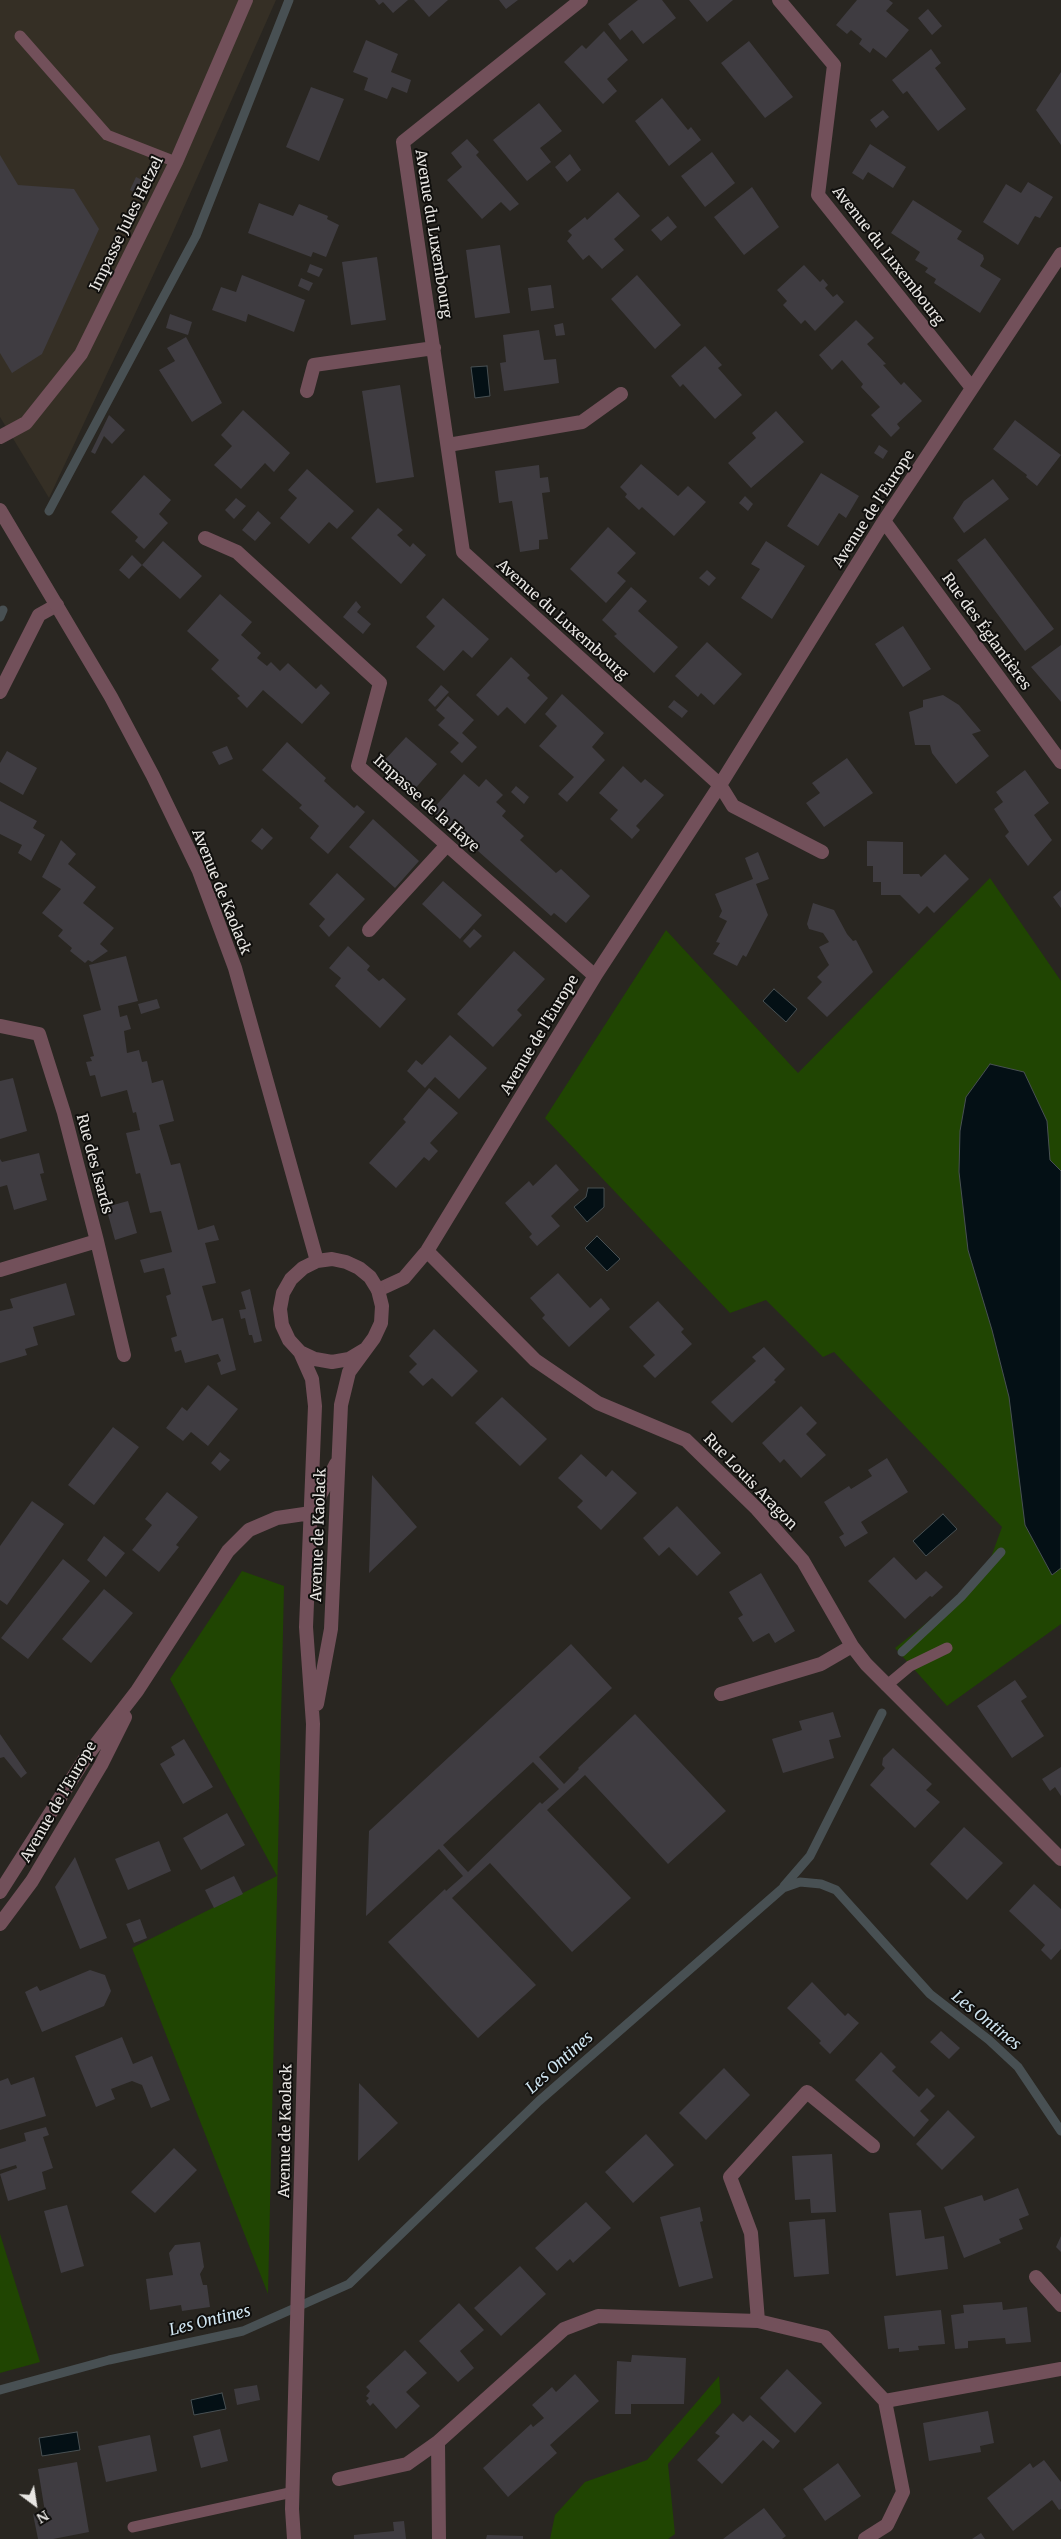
<!DOCTYPE html>
<meta charset="utf-8">
<style>
body{margin:0}
#map{position:relative;width:1061px;height:2539px;overflow:hidden;background:#292621;font-family:Merriweather,serif}
canvas{display:block}
.north{position:absolute;left:10px;top:2479px;width:50px;height:50px;-webkit-text-stroke:4px #100f0d;paint-order:stroke;rotate:149deg;font-size:14px;font-weight:700;line-height:20px;text-align:center;color:#e8e6e3}
.north::after{content:'';display:block;margin:auto;width:18px;height:22px;background:#e8e6e3;clip-path:polygon(50% 0,100% 100%,50% 72%,0 100%)}
</style>
<div id="map">
<canvas width="1061" height="2539"></canvas>
<div class="north">N</div>
</div>
<script>
const context = document.querySelector('canvas').getContext('2d');
context.lineJoin = 'round';
function fillPath(path, color) { context.fillStyle = color; context.fill(path, 'evenodd'); }
const toPath = rows => new Path2D(rows.map(r => 'M' + r).join(''));
function strokePath(path, color, width, dash) { context.strokeStyle = color; context.lineWidth = width; context.lineCap = dash ? 'butt' : 'round'; context.setLineDash(dash || []); context.stroke(path); }
function write(font, color, halo, rows, align = 'center') {
  context.font = font + ' Merriweather,serif'; context.lineWidth = 4; context.setLineDash([]); context.textBaseline = 'middle'; context.strokeStyle = halo; context.fillStyle = color; for (const [text, x, y, turn = 0] of rows) {
    context.save(); context.translate(x, y); context.rotate((+turn || 0) * Math.PI / 180); context.textAlign = isNaN(turn) ? turn : align; if (halo) context.strokeText(text, 0, 0); context.fillText(text, 0, 0); context.restore();
  }
}
fillPath(toPath([
 [0,0,276,0,169,241,49,498,0,417]
]), '#352f25');
fillPath(toPath([
 [990,878,1061,981,1061,1624,947,1706,895,1648,948,1606,990,1560,1002,1527,834,1352,823,1357,766,1300,730,1313,545,1118,666,930,798,1073],
 [242,1571,284,1586,268,2294,132,1948,277,1876,170,1679],
 [0,2234,40,2362,0,2373],
 [719,2376,721,2403,668,2464,675,2534,668,2539,550,2539,555,2515,585,2482,647,2460]
]), '#204502');
const water = toPath([
 [487,366,490,396,475,398,471,367,487,366],
 [774,989,797,1009,786,1022,763,1001,774,989],
 [990,1064,1024,1072,1047,1121,1050,1160,1061,1171,1061,1568,1052,1575,1025,1525,1009,1397,992,1330,968,1250,959,1172,960,1131,966,1097,990,1064],
 [588,1188,604,1188,604,1207,587,1222,574,1207,586,1197,588,1188],
 [597,1236,620,1259,607,1271,585,1248,597,1236],
 [943,1514,957,1529,926,1556,913,1541,943,1514],
 [222,2393,226,2409,194,2415,191,2400,222,2393],
 [77,2432,80,2450,42,2456,39,2438,77,2432]
]);
fillPath(water, '#041015');
strokePath(water, '#485053', 1);
strokePath(toPath([
 [49,511,196,236,289,0],
 [0,617,3,610],
 [902,1652,961,1597,1001,1552],
 [784,1886,810,1856,882,1713],
 [0,2390,109,2360,243,2331,349,2284,539,2101,783,1888,800,1882,821,1884,836,1890,930,1994,989,2040,1018,2067,1061,2131]
]), '#485053', 9);
fillPath(toPath([
 [375,0,408,0,393,13,383,2,379,5],
 [414,0,448,0,429,17],
 [499,0,518,0,506,9],
 [638,0,662,0,676,18,643,44,632,30,620,40,608,24],
 [689,0,733,0,707,22],
 [857,0,889,0,893,3,886,11,909,30,886,58,873,48,870,53,859,44,862,39,851,30,847,34,836,25],
 [928,9,942,26,932,35,918,18],
 [604,31,628,60,607,79,617,91,603,104,564,62,582,45,586,49],
 [366,40,398,54,391,72,411,80,407,93,392,87,387,99,364,90,368,78,353,72],
 [749,41,793,97,765,118,721,63],
 [931,49,941,63,935,68,966,109,938,131,907,91,903,94,892,80],
 [1061,72,1061,145,1036,110],
 [311,87,344,99,319,161,286,147],
 [662,98,688,130,691,127,701,140,669,166,635,121],
 [539,103,562,131,540,148,551,162,527,181,493,140],
 [883,110,889,117,876,128,870,120],
 [467,139,479,152,476,155,519,204,510,211,501,202,482,219,447,180,462,167,451,153],
 [870,144,906,167,893,188,868,172,863,180,852,173],
 [712,152,735,183,705,207,681,176],
 [570,154,581,170,567,182,555,167],
 [0,155,18,185,74,189,99,229,42,354,12,373,0,353],
 [136,177,144,181,138,194,130,190],
 [1028,182,1053,197,1040,218,1035,216,1018,245,983,222,1006,184,1021,193],
 [752,187,779,227,744,255,714,217],
 [618,192,640,216,614,239,624,250,602,269,589,255,583,260,567,241,572,235,568,231,585,217,587,220],
 [913,200,962,231,957,239,983,255,984,259,980,266,1001,279,980,313,934,283,936,279,925,272,928,268,915,260,920,252,891,233],
 [259,203,293,216,299,204,328,216,327,219,339,225,326,257,313,252,311,257,248,233],
 [668,216,677,227,661,241,651,230],
 [500,245,510,313,475,318,466,250],
 [377,257,386,320,351,325,342,262],
 [310,264,323,269,319,277,307,272],
 [804,265,820,282,823,279,828,285,825,288,833,297,837,294,844,302,815,331,805,320,801,324,783,305,787,301,777,290],
 [242,275,305,300,294,332,248,314,246,322,212,310,221,287,236,292],
 [637,275,681,325,655,349,611,299],
 [301,278,313,283,309,291,298,286],
 [551,285,554,308,531,311,528,288],
 [170,314,192,322,188,335,166,328],
 [856,320,874,338,867,344,886,364,883,365,901,385,904,382,922,401,897,424,900,428,891,437,871,415,880,407,861,387,863,384,842,360,832,370,819,355],
 [563,323,565,335,556,336,554,325],
 [539,330,544,360,556,359,559,383,504,391,500,363,506,362,503,335],
 [186,337,222,403,192,422,159,370,175,361,167,348],
 [705,346,722,365,718,368,742,395,715,419,683,384,680,387,671,376],
 [400,385,414,477,376,483,362,391],
 [243,410,290,453,274,472,265,463,241,489,214,465,232,446,221,435],
 [776,411,804,442,751,488,728,463,756,438,752,433],
 [109,415,125,430,112,444,104,436,95,454,91,452],
 [1015,420,1061,455,1037,486,1026,477,1027,475,993,449],
 [879,445,888,451,883,459,874,453],
 [641,464,678,496,688,486,706,502,674,536,642,507,639,510,625,497,627,494,620,487],
 [539,465,540,478,548,477,550,492,542,493,548,539,539,540,539,549,520,552,512,501,499,503,495,471],
 [307,469,354,511,337,529,329,522,309,544,280,518,297,498,288,490],
 [821,473,859,496,846,518,839,513,818,546,787,526],
 [144,475,171,500,159,514,168,523,144,549,135,541,138,537,111,512],
 [993,479,1009,499,964,533,953,518,964,501],
 [745,496,753,504,748,511,739,503],
 [236,498,246,506,234,519,225,510],
 [378,508,403,530,397,535,410,547,413,543,426,555,401,584,351,538],
 [258,511,271,523,255,541,242,530],
 [608,527,636,553,617,573,626,581,606,603,570,569],
 [985,538,1054,629,1025,651,957,560],
 [163,541,202,576,180,599,142,565],
 [766,541,805,566,772,619,741,598,760,569,751,564],
 [132,555,142,565,129,579,119,570],
 [707,570,716,578,709,586,699,578],
 [631,587,647,601,638,611,678,647,654,673,614,636,617,634,602,620],
 [220,594,252,622,241,635,261,653,257,658,267,666,271,662,280,671,288,663,316,689,321,684,330,693,302,724,263,690,247,708,237,698,240,696,211,669,219,660,187,631],
 [443,598,489,639,472,658,463,650,444,671,416,647,435,626,426,617],
 [356,601,361,607,357,612,371,624,363,634,343,617],
 [903,626,931,669,903,687,875,644],
 [707,642,742,674,714,705,701,693,698,697,675,676],
 [1061,645,1061,702,1031,667],
 [511,657,530,675,527,678,548,698,525,724,507,707,498,716,476,695],
 [441,685,449,692,435,707,428,700],
 [562,694,604,733,592,747,605,760,567,802,558,794,574,777,539,746,557,726,545,714],
 [943,695,959,705,981,731,972,734,989,756,956,784,932,753,930,745,915,745,909,712,923,707,923,700],
 [448,696,474,720,462,733,477,747,462,763,450,752,459,743,438,725,445,718,436,710],
 [674,700,688,711,682,718,668,707],
 [406,737,437,764,412,792,381,764],
 [287,742,326,778,324,781,354,808,357,805,365,812,328,854,310,838,319,826,299,808,302,805,262,770],
 [227,746,233,759,219,765,212,752],
 [7,751,37,768,23,795,0,782,0,763],
 [847,758,873,793,824,827,806,803,820,793,812,783],
 [623,766,641,783,645,779,664,795,636,826,640,830,632,839,610,819,618,810,599,793],
 [1025,770,1049,803,1034,815,1052,840,1028,866,1005,836,1009,832,994,809,1003,802,996,792],
 [464,774,479,787,486,779,503,795,496,802,506,811,502,816,524,836,520,840,556,873,561,869,590,896,566,923,554,913,551,916,432,810],
 [516,786,529,797,524,804,511,792],
 [0,801,37,821,33,828,45,835,31,861,18,853,22,845,0,834],
 [373,819,419,861,395,888,349,847],
 [262,828,273,838,262,850,251,841],
 [61,840,76,854,68,864,96,887,83,903,114,928,100,944,108,951,92,962,88,960,85,963,70,951,72,948,58,936,63,930,42,913,61,889,42,877],
 [867,841,903,842,903,874,919,874,921,877,945,854,969,879,934,913,927,906,919,914,900,895,881,895,881,882,873,882,873,866,867,866],
 [758,852,769,879,756,884,768,915,746,957,743,955,737,966,713,954,720,943,716,942,727,921,719,917,722,911,715,894,753,879,745,858],
 [337,873,365,899,329,937,319,926,325,919,309,904],
 [443,881,482,915,460,939,422,904],
 [1061,890,1061,908,1053,897],
 [813,903,834,910,847,934,853,941,856,940,873,972,827,1017,807,998,822,982,817,977,829,965,819,947,829,942,823,933,809,929,807,924],
 [474,929,482,936,470,948,463,941],
 [348,946,370,966,367,970,379,981,383,978,406,999,380,1028,335,986,341,978,329,968],
 [514,951,545,979,517,1010,522,1015,493,1047,457,1014],
 [126,956,138,1001,118,1006,120,1017,127,1015,131,1029,124,1031,127,1053,139,1050,142,1062,147,1061,152,1083,163,1080,174,1121,159,1125,171,1165,180,1163,198,1230,214,1225,219,1240,205,1243,216,1283,202,1286,212,1321,223,1318,236,1370,221,1375,217,1363,221,1361,218,1354,185,1363,181,1350,175,1352,171,1338,177,1336,166,1296,171,1294,164,1268,144,1273,140,1260,172,1252,161,1211,150,1213,140,1173,136,1174,126,1133,140,1130,136,1112,133,1113,127,1090,101,1097,95,1075,90,1076,86,1062,92,1061,90,1057,94,1056,83,1015,101,1010,89,965],
 [157,999,160,1008,141,1014,138,1004],
 [450,1035,487,1068,459,1099,435,1077,425,1088,407,1071,416,1060,422,1065],
 [13,1078,27,1131,0,1139,0,1081],
 [429,1088,458,1113,430,1143,438,1151,429,1161,424,1157,396,1188,369,1163,406,1122,403,1119],
 [39,1153,44,1173,40,1174,47,1200,14,1210,7,1185,0,1187,0,1159,2,1162],
 [556,1164,579,1190,551,1216,560,1226,537,1246,529,1237,532,1234,505,1203,529,1181,533,1186],
 [128,1201,137,1233,115,1240,106,1207],
 [558,1273,590,1308,601,1298,610,1309,569,1347,542,1318,545,1315,530,1298],
 [66,1283,75,1315,33,1327,38,1345,25,1349,27,1355,0,1363,0,1311,13,1308,10,1299],
 [250,1289,262,1341,254,1343,252,1335,249,1335,245,1318,241,1319,239,1310,246,1309,241,1292],
 [658,1301,684,1329,681,1332,692,1344,655,1378,643,1366,655,1355,629,1327],
 [434,1329,478,1371,452,1397,432,1378,423,1386,409,1372,417,1364,409,1356],
 [764,1347,785,1369,774,1380,776,1382,732,1423,711,1402,756,1361,752,1357],
 [208,1385,238,1409,208,1446,191,1432,183,1441,166,1428,182,1407,187,1411],
 [502,1397,547,1439,520,1466,475,1423],
 [801,1406,817,1423,806,1434,826,1455,801,1478,784,1459,780,1463,762,1443],
 [113,1427,139,1447,94,1505,68,1485],
 [220,1452,230,1460,220,1471,211,1463],
 [581,1454,606,1477,612,1470,637,1493,601,1530,577,1507,583,1501,558,1478],
 [887,1458,908,1492,861,1522,868,1533,845,1547,839,1537,844,1534,824,1502,849,1486,851,1489,872,1476,868,1470],
 [372,1475,417,1527,369,1573],
 [167,1492,198,1517,176,1545,179,1547,159,1572,132,1550,152,1525,145,1519],
 [32,1501,64,1524,7,1605,0,1600,0,1546],
 [677,1506,721,1553,697,1576,669,1547,659,1556,643,1538],
 [104,1536,125,1553,106,1577,87,1560],
 [894,1557,916,1580,926,1571,943,1587,932,1597,930,1596,905,1619,868,1581],
 [63,1559,90,1581,28,1659,1,1638],
 [761,1573,795,1631,775,1643,769,1633,753,1642,738,1618,743,1615,729,1592],
 [104,1589,133,1613,91,1663,62,1639],
 [571,1644,612,1688,539,1757,564,1784,579,1769,578,1768,635,1714,726,1811,668,1864,585,1775,547,1810,631,1898,572,1952,490,1863,452,1898,536,1985,478,2038,388,1942,445,1889,446,1891,463,1876,439,1849,366,1916,369,1831],
 [533,1762,559,1789,542,1804,540,1802,468,1872,443,1845],
 [1015,1680,1027,1697,1021,1701,1044,1736,1012,1758,977,1706],
 [833,1712,841,1737,829,1740,834,1758,783,1773,772,1739,802,1730,799,1721],
 [0,1734,27,1773,21,1778,4,1757,0,1758],
 [184,1739,213,1787,183,1804,160,1764,175,1755,171,1747],
 [893,1748,932,1784,926,1790,940,1802,915,1828,870,1785,885,1768,882,1765,883,1758],
 [1061,1767,1061,1796,1055,1787,1050,1791,1042,1779],
 [227,1813,245,1845,201,1870,183,1838],
 [964,1827,1003,1863,967,1900,930,1864],
 [159,1841,171,1871,128,1890,115,1859],
 [75,1857,107,1938,80,1949,55,1887],
 [234,1876,243,1894,214,1908,205,1890],
 [1034,1884,1061,1909,1061,1949,1051,1960,1041,1950,1045,1945,1009,1911],
 [140,1919,147,1938,134,1943,126,1924],
 [90,1970,105,1975,111,1991,104,2006,42,2032,25,1992,37,1986,40,1991],
 [812,1982,845,2016,848,2013,859,2023,830,2054,819,2043,821,2041,787,2008],
 [941,2031,960,2048,949,2059,930,2042],
 [122,2037,133,2064,152,2056,170,2100,151,2108,142,2085,132,2081,111,2089,115,2099,96,2107,75,2056],
 [881,2052,896,2067,892,2071,919,2097,927,2088,935,2096,920,2111,929,2120,914,2137,855,2080],
 [724,2068,750,2095,706,2140,679,2113],
 [34,2077,46,2116,0,2130,0,2081,8,2078,11,2085],
 [359,2083,398,2123,358,2161],
 [948,2110,975,2137,942,2170,916,2144],
 [46,2127,49,2135,43,2137,53,2168,42,2172,46,2189,8,2201,0,2174,17,2168,16,2165,0,2170,0,2149,26,2141,24,2133],
 [646,2134,674,2165,633,2203,605,2172],
 [174,2148,197,2170,155,2213,131,2192],
 [832,2154,836,2212,811,2213,810,2199,795,2200,792,2156],
 [1018,2188,1029,2215,1019,2219,1023,2229,999,2239,1001,2243,964,2258,944,2207,982,2195,984,2201],
 [586,2202,611,2228,573,2263,570,2259,557,2271,535,2248],
 [67,2205,84,2266,61,2273,44,2211],
 [700,2207,703,2221,700,2222,713,2278,679,2287,660,2217],
 [921,2210,925,2239,944,2236,948,2269,896,2276,889,2213],
 [825,2219,829,2274,794,2277,789,2222],
 [1061,2236,1061,2252,1056,2247],
 [200,2242,204,2267,200,2274,203,2285,207,2285,210,2307,182,2311,181,2305,150,2310,146,2279,173,2275,169,2253,175,2245],
 [520,2266,546,2294,501,2336,474,2308],
 [1002,2302,1003,2310,1027,2307,1031,2342,1006,2344,1005,2338,968,2341,968,2348,955,2349,951,2315,964,2313,963,2305],
 [459,2303,484,2330,460,2351,474,2368,458,2382,419,2341],
 [941,2310,945,2344,918,2346,919,2350,899,2352,899,2348,888,2349,884,2316],
 [405,2350,427,2373,406,2392,420,2406,396,2429,373,2403,370,2406,366,2401,369,2398,366,2396,370,2391,366,2387],
 [632,2355,686,2358,684,2404,631,2404,631,2414,615,2414,617,2361,631,2362],
 [787,2369,822,2403,795,2433,760,2398],
 [575,2374,599,2401,550,2445,557,2453,508,2497,483,2468,531,2424,533,2427,544,2418,532,2405,552,2387,556,2392],
 [257,2385,260,2400,237,2405,234,2389],
 [988,2411,994,2443,980,2446,981,2452,929,2461,923,2423],
 [733,2413,743,2422,750,2415,780,2441,773,2449,763,2440,722,2484,697,2460,720,2436,715,2433],
 [220,2429,228,2461,201,2468,193,2436],
 [150,2435,157,2471,106,2482,98,2446],
 [1044,2460,1061,2482,1061,2509,1059,2510,1052,2500,1013,2531,987,2498,1030,2463,1033,2468],
 [77,2462,89,2532,53,2539,38,2539,33,2514,45,2512,38,2469],
 [838,2463,861,2496,825,2521,803,2489],
 [764,2508,786,2536,782,2539,723,2539],
 [404,2521,406,2539,354,2539,354,2535,394,2531,393,2522],
 [981,2533,985,2539,972,2539],
 [487,2535,523,2536,523,2539,486,2539]
]), '#3f3c41');
strokePath(toPath([
 [20,36,107,135,176,162],
 [886,1686,910,1666,947,1648],
 [133,2527,293,2492]
]), '#72505a', 11);
strokePath(toPath([
 [581,0,403,142,463,552,720,785,733,806,822,852],
 [779,0,834,65,818,195,972,388],
 [307,391,314,365,434,348],
 [0,437,26,423,81,354,176,162,246,0],
 [448,445,582,422,621,394],
 [884,521,1061,762],
 [205,538,237,552,380,683,358,766,595,976],
 [0,692,39,615,57,605],
 [369,930,447,845],
 [97,1241,124,1355],
 [427,1251,535,1360,598,1403,686,1440,757,1509,803,1561,852,1646,866,1664,1061,1859],
 [0,1270,97,1241,64,1113,39,1034,1,1026],
 [378,1290,404,1278,427,1251,595,976,720,785,884,521,1061,254],
 [721,1694,821,1664,852,1646],
 [1036,2277,1061,2305],
 [758,2321,751,2233,730,2177,807,2092,873,2146],
 [885,2401,1061,2369],
 [339,2479,407,2464,438,2442],
 [439,2539,438,2442,564,2329,598,2316,758,2321,825,2337,885,2401,903,2492,887,2525,865,2539]
]), '#72505a', 14);
strokePath(toPath([
 [0,510,111,697,153,776,199,871,235,968,317,1261],
 [317,1704,331,1629,341,1405,349,1372,374,1338,381,1323,382,1306,378,1290,370,1277,359,1268,346,1262,332,1259,317,1261,303,1268,291,1279,283,1293,280,1309,282,1325,289,1340,300,1352,315,1359,332,1362,349,1359,364,1350],
 [0,1892,86,1757,137,1691,228,1551,249,1530,277,1518,311,1513,336,1464],
 [0,1924,32,1881,101,1765,125,1717],
 [294,2539,292,2509,313,1724,306,1627,315,1406,312,1379,300,1352]
]), '#72505a', 14);
write('15px', '#e8e6e3', '#100f0d', [
 ["Impasse Jules Hetzel",127,224,-64],
 ["Avenue du Luxembourg",433,234,81],
 ["Avenue du Luxembourg",888,256,52],
 ["Avenue de l'Europe",874,509,-57],
 ["Avenue du Luxembourg",562,620,42],
 ["Rue des Églantières",986,632,54],
 ["Impasse de la Haye",426,804,42],
 ["Avenue de Kaolack",221,892,68],
 ["Avenue de l'Europe",540,1035,-59],
 ["Rue des Isards",94,1164,75],
 ["Rue Louis Aragon",750,1482,46],
 ["Avenue de Kaolack",319,1535,-88],
 ["Avenue de l'Europe",59,1802,-60],
 ["Avenue de Kaolack",286,2131,-89]
]);
write('italic 16px', '#d0e5f1', '#100f0d', [
 ["Les Ontines",986,2021,39],
 ["Les Ontines",560,2063,-42],
 ["Les Ontines",210,2321,-14]
]);
</script>
